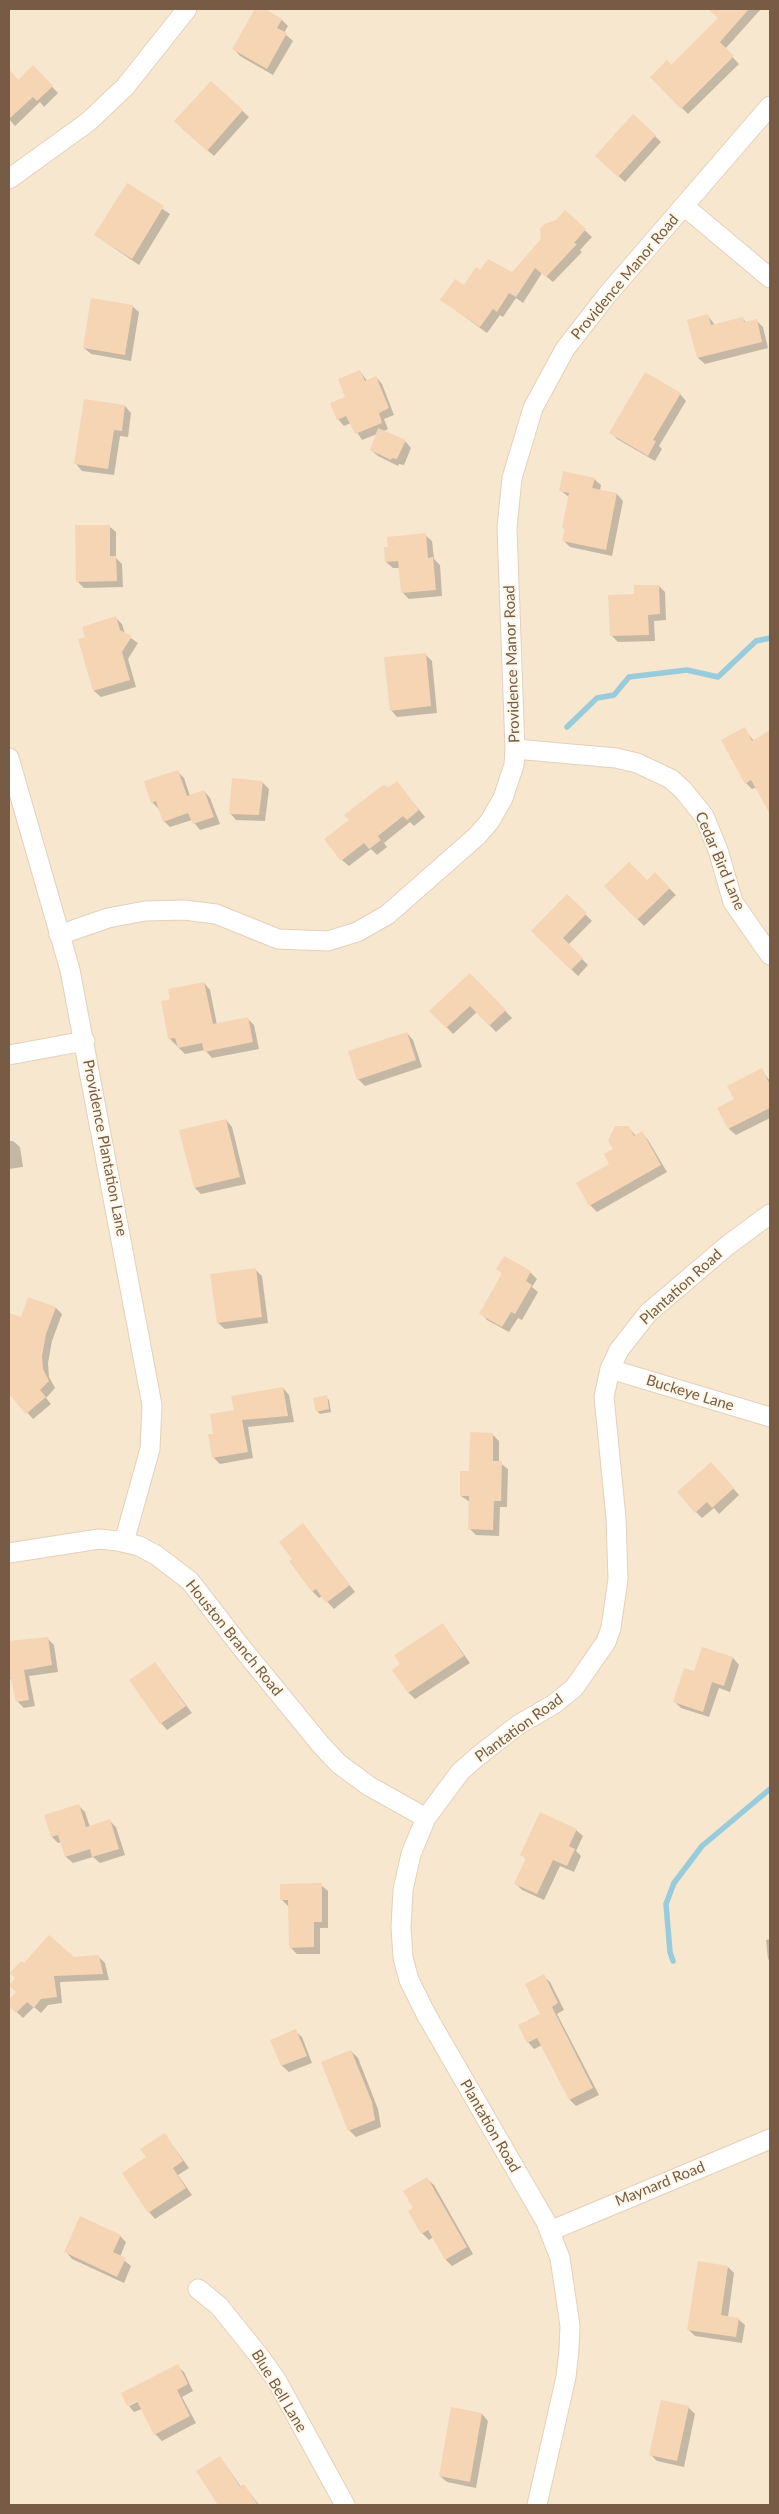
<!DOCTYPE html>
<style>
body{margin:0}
#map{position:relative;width:779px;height:2514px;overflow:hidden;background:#fef5e0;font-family:Lato,sans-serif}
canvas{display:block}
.frame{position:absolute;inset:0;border:10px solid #775b45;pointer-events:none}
</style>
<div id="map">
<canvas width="779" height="2514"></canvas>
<div class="frame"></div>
</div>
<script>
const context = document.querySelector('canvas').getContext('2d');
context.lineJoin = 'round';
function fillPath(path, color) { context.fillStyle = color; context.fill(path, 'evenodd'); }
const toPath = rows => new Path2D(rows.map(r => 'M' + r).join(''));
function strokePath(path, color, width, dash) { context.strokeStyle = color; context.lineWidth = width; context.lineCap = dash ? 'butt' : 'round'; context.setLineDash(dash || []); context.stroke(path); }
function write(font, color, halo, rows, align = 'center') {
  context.font = font + ' Lato,sans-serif'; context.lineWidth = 4; context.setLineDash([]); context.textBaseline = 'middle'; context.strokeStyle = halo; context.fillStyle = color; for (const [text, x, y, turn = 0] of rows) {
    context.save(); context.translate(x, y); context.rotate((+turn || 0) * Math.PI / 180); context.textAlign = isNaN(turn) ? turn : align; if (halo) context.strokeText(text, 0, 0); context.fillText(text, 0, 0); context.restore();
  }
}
fillPath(toPath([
 [9,9,770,9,770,2505,9,2505]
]), '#f6e7ce');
fillPath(toPath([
 [257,9,263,9,282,20,288,26,284,33,293,41,273,75,240,56,234,49],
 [709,9,761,9,725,49,739,64,688,114,651,77,671,66,720,18],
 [33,67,58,93,44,107,40,102,15,126,9,119,9,71,19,81],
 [211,82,249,117,214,156,182,128],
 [655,136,661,142,625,182,603,162],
 [127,185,170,214,139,265,95,235],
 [565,212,592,237,580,250,582,252,553,282,542,273,523,303,516,298,503,317,500,315,487,333,442,300,464,287,481,272,513,274],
 [132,306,139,312,131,361,91,354,84,348],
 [708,316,715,325,742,318,747,323,756,320,763,327,768,348,705,364,698,358],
 [360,371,367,381,376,377,382,384,394,415,384,419,388,429,382,432,405,441,411,448,404,465,399,464,398,466,378,456,371,450,377,434,362,440,351,423,344,426,338,419],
 [680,394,686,401,659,446,662,449,655,461,617,439,611,432],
 [125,406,131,413,128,437,120,436,114,475,82,471,76,464],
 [594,479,601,485,600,491,617,494,623,501,612,556,570,547,564,541,566,530,563,527,569,497,560,490],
 [109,526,116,532,116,558,122,564,123,587,84,588,77,581],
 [425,535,432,541,434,559,440,565,442,596,409,599,403,593,400,568,393,568,386,562],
 [659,586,665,592,666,620,654,621,655,641,618,642,611,635],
 [116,618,122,624,125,634,138,643,128,659,136,687,101,697,94,691,86,638],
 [425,654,432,661,437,713,397,717,391,710],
 [744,729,754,741,770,734,770,811,757,787,752,789,746,783],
 [177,771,184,778,190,796,204,791,210,798,220,824,200,830,192,820,170,827,164,821,159,809,152,802],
 [262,782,269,789,265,821,236,820,230,813],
 [397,783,425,817,414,826,410,822,384,843,387,847,377,855,371,849,349,866,342,860,389,789],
 [655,874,676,895,644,926,606,886,647,881],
 [567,896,592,921,568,945,588,965,578,976,532,931],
 [470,974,512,1018,496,1032,477,1012,453,1034,431,1011],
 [204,983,210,990,217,1025,248,1019,254,1025,259,1049,212,1058,205,1050,185,1054,169,1038,172,1000],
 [407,1033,413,1040,422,1067,365,1086,358,1079],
 [761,1070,770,1081,770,1118,736,1135,729,1129,719,1108,736,1100],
 [226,1120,232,1127,246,1184,201,1194,195,1188],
 [628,1127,636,1136,642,1133,648,1140,667,1172,597,1212,590,1205,578,1184,611,1165,615,1149],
 [9,1141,13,1141,20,1147,23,1167,9,1169],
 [504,1258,530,1272,537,1279,532,1287,538,1292,522,1320,518,1318,509,1332,487,1320,481,1313,503,1274,498,1269],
 [255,1269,262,1276,268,1323,225,1329,218,1323],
 [56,1308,62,1314,52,1341,48,1363,49,1377,55,1388,46,1398,51,1404,33,1419,9,1392,9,1323,12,1316,22,1319],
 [283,1388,289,1395,294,1422,248,1427,253,1458,220,1464,214,1458,215,1435,235,1411],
 [326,1397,329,1400,331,1412,320,1414,317,1411],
 [493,1435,499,1441,499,1462,508,1469,507,1507,500,1507,499,1536,476,1535,469,1528,470,1502,461,1496,470,1473],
 [717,1470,739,1495,719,1514,714,1508,702,1518,696,1512],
 [303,1525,355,1592,334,1609,322,1596,319,1598,313,1592,290,1562,294,1559],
 [443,1625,470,1663,415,1699,408,1692],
 [47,1638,54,1645,58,1672,29,1676,35,1706,24,1708,18,1702,13,1679,9,1679,9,1642],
 [703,1648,733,1658,739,1665,730,1692,719,1688,709,1717,681,1708,675,1702,695,1673],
 [155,1663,192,1713,167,1730,161,1723],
 [78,1805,85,1812,90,1827,110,1821,116,1827,125,1855,100,1863,93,1857,73,1863,66,1857,62,1842,58,1843,52,1837],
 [576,1830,583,1836,576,1851,581,1856,574,1872,560,1866,544,1900,522,1890,515,1883,526,1859,522,1854],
 [321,1885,328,1891,328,1928,320,1928,320,1954,297,1954,290,1947,289,1907,282,1900],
 [770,1939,770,1961,768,1959,766,1940],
 [99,1957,105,1963,109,1980,60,1982,62,2003,48,2005,41,2013,34,2007,23,2018,9,2005,17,1993,24,1965],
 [543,1976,550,1982,564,2010,557,2014,599,2095,576,2106,570,2100,542,2045,534,2049,528,2042,542,2014],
 [295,2031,302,2037,312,2063,289,2072,282,2066,272,2041],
 [351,2051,358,2058,378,2109,381,2127,356,2137,349,2130],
 [165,2135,189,2168,178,2175,192,2195,155,2219,149,2212,148,2158],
 [427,2179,434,2185,473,2254,452,2266,446,2260,433,2237,429,2240,422,2233,410,2211,415,2208],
 [120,2236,126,2242,120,2257,131,2266,124,2283,72,2259,66,2252],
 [728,2267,734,2273,728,2317,738,2319,745,2325,742,2343,695,2336,688,2329],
 [177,2366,184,2372,193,2391,182,2397,196,2423,162,2441,155,2434,142,2409,134,2412,129,2406,143,2399,142,2397,129,2404,129,2406,122,2394],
 [688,2407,695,2414,684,2467,657,2461,651,2455],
 [452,2409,482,2414,488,2421,476,2488,447,2482,440,2476],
 [220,2457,241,2487,244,2486,250,2493,259,2505,216,2505,218,2504]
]), '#0003');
strokePath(toPath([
 [567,727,597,698,614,695,629,677,687,670,718,677,756,641,770,638],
 [673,1961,670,1952,666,1904,674,1883,702,1846,770,1789]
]), '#98cbdc', 5.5);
fillPath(toPath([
 [255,9,265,9,282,19,277,28,287,33,267,69,232,49],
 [708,9,749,9,720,42,734,56,681,109,650,77,667,60,671,65,718,18],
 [33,65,53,86,37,101,33,97,9,119,9,69,18,80],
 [211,81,243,110,207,151,174,121],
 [633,114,656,135,618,177,595,156],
 [127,183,164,206,132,259,94,235],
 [565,210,586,229,574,243,577,244,546,277,535,268,516,297,509,293,497,312,493,309,480,327,440,300,455,279,464,285,476,267,480,270,488,259,512,272,541,239,540,229,544,224,556,220],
 [91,298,133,305,125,355,83,348],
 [708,314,711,325,743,317,744,322,757,319,762,342,697,358,687,320],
 [360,370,365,381,376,376,389,408,379,413,382,423,355,434,346,416,337,420,330,403,345,397,338,379],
 [645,372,681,393,653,440,656,441,648,456,609,433],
 [84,399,125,405,122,431,114,430,108,469,74,464],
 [378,428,406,440,397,459,392,458,391,460,370,450],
 [563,471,595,478,592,488,617,493,606,550,562,541,565,528,562,528,569,493,559,491],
 [75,525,110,525,110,556,116,556,117,581,76,582],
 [426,533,428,558,433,557,436,590,401,593,398,561,385,562,384,547,388,547,387,537],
 [634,585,659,585,660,614,648,615,649,635,610,636,608,595,634,594],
 [116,616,120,630,132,636,122,652,130,680,93,691,78,639,85,637,82,627],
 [426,653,431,706,390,711,384,657],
 [745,727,752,741,770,730,770,814,751,780,745,784,721,740],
 [178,770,187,796,204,790,214,817,193,824,188,813,163,822,156,801,151,803,144,781],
 [232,778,263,781,259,815,229,814],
 [397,781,419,810,407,820,403,816,378,836,381,840,369,849,364,843,341,861,324,839,349,820,344,815,383,785,389,787],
 [629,862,647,880,655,872,670,888,637,920,604,886],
 [567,894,587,913,563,938,583,958,571,970,531,931],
 [470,973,506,1010,489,1026,470,1006,446,1028,429,1011],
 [204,982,213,1024,248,1017,253,1042,204,1052,202,1043,178,1048,175,1038,168,1039,161,1001,170,999,168,989],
 [407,1032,416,1060,357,1080,348,1051],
 [762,1068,770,1085,770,1108,728,1129,717,1108,734,1099,727,1086],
 [226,1119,240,1177,194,1188,179,1130],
 [615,1126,629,1126,634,1136,642,1131,661,1165,589,1206,576,1183,609,1164,604,1154,613,1149,608,1141],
 [504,1256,531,1271,526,1281,532,1285,515,1314,511,1312,502,1327,479,1314,502,1273,496,1269],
 [256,1268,262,1317,217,1323,210,1274],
 [28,1297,56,1307,46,1334,42,1356,43,1369,49,1381,40,1390,46,1397,26,1414,9,1394,9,1313,21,1317],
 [283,1387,288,1416,242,1420,248,1452,212,1458,208,1434,213,1434,210,1414,234,1410,231,1396],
 [327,1395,329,1409,316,1412,313,1398],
 [470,1432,493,1433,493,1461,502,1461,501,1501,494,1501,493,1530,468,1529,469,1496,460,1496,460,1471,469,1471],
 [711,1462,734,1488,712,1508,707,1502,695,1513,677,1492],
 [303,1523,350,1585,326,1603,316,1589,312,1592,289,1561,292,1559,279,1542],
 [443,1623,464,1656,408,1693,392,1670,400,1664,394,1655],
 [48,1637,52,1665,24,1670,29,1700,16,1702,9,1672,9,1641],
 [702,1647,733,1657,724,1686,712,1682,703,1712,673,1702,684,1668,694,1671],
 [155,1662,186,1706,160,1724,129,1680],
 [79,1804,86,1827,110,1819,119,1849,92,1857,90,1849,65,1857,58,1835,51,1837,44,1815],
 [540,1812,577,1829,569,1846,575,1849,567,1866,553,1860,537,1894,514,1884,526,1858,520,1855],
 [322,1883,322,1922,314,1922,314,1947,289,1948,288,1900,280,1900,280,1884],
 [49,1935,74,1957,99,1955,103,1974,54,1976,57,1997,41,1999,34,2008,27,2002,16,2013,9,2006,9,2000,16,1992,9,1986,15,1978,10,1973,21,1961,24,1963],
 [544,1974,558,2003,552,2007,593,2088,569,2100,537,2038,527,2043,518,2025,540,2014,525,1984],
 [296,2029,307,2056,281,2066,270,2040],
 [351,2050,372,2102,375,2120,348,2131,321,2062],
 [165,2133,183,2161,173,2168,186,2188,148,2213,122,2173,146,2157,140,2149],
 [427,2177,467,2247,445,2260,428,2230,421,2234,408,2211,413,2208,403,2191],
 [80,2216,121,2235,113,2252,126,2258,117,2277,64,2252],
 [698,2261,728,2266,721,2315,739,2318,736,2337,687,2330],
 [178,2364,188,2384,177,2390,190,2416,154,2435,137,2401,127,2406,121,2393],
 [661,2400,689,2406,677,2461,649,2455],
 [451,2407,482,2413,470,2482,439,2476],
 [220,2456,240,2487,244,2484,258,2505,218,2505,196,2471]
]), '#f6d5b5');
const street = toPath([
 [9,179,88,122,125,87,187,9],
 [684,206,770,278],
 [515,749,616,758,637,763,671,779,683,790,704,816,718,850,733,902,770,955],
 [9,758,70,970,152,1405,150,1449,124,1542],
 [59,935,108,918,145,911,184,910,216,914,278,939,328,941,357,932,387,915,477,836,490,821,503,798,514,765,515,749,507,528,512,478,533,408,565,349,607,295,770,106],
 [9,1055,85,1041],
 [610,1369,770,1417],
 [9,1553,99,1539,118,1541,139,1546,156,1555,190,1581,241,1647,321,1745,339,1764,369,1786,426,1818],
 [550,2231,770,2139],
 [198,2289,219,2306,260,2357,277,2381,345,2505],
 [537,2505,566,2377,569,2350,570,2326,560,2258,546,2222,427,2016,409,1980,403,1958,401,1927,403,1890,411,1854,426,1818,460,1772,477,1757,518,1725,554,1704,574,1688,606,1642,611,1628,618,1579,616,1518,604,1397,610,1369,619,1350,648,1313,728,1245,770,1214]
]);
strokePath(street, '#e3d1bb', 21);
strokePath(street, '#fff', 19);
write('15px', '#775b45', '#fff8e8', [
 ["Providence Manor Road",625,277,-50],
 ["Providence Manor Road",512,664,-92],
 ["Cedar Bird Lane",720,861,67],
 ["Providence Plantation Lane",105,1148,79],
 ["Plantation Road",681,1287,-42],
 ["Buckeye Lane",690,1393,17],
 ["Houston Branch Road",234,1638,51],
 ["Plantation Road",519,1728,-36],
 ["Plantation Road",490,2126,60],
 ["Maynard Road",660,2184,-22],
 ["Blue Bell Lane",279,2391,59]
]);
</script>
